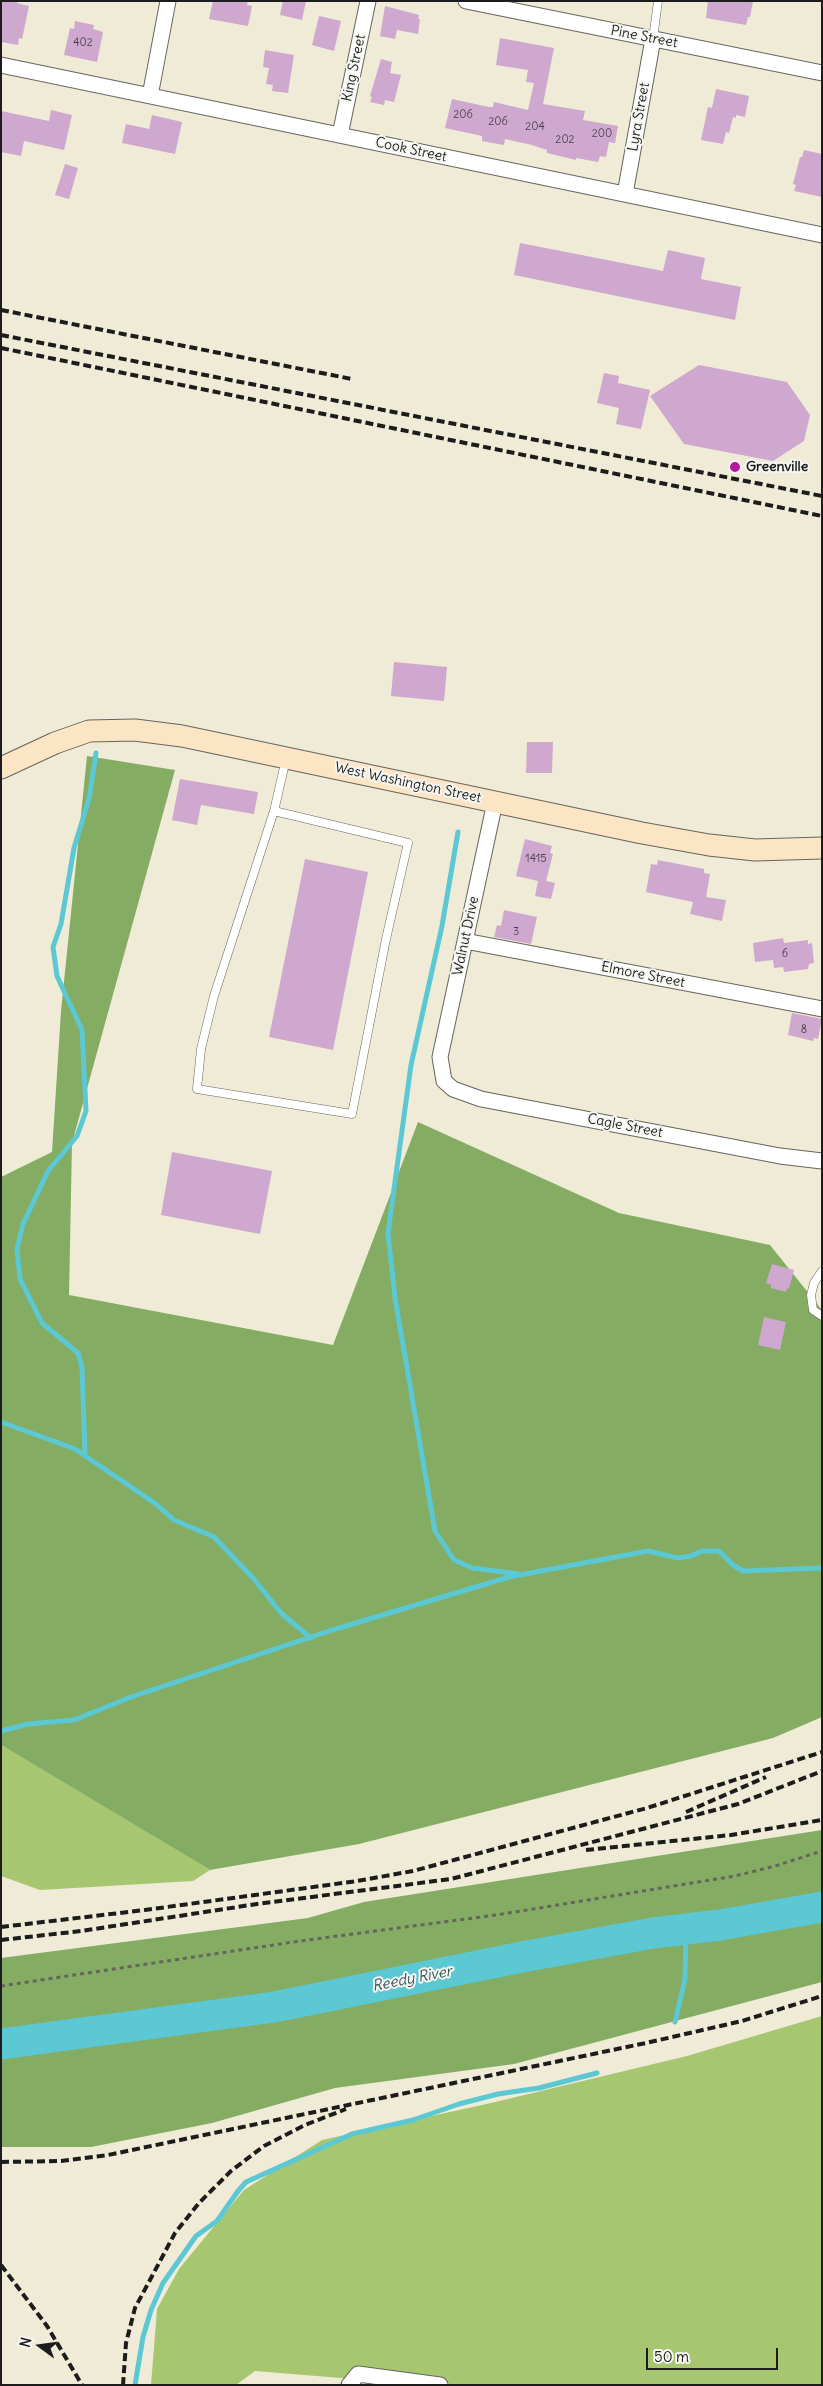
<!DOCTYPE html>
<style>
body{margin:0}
#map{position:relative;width:823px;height:2386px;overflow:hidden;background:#efebd7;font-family:Delius,sans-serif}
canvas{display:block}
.frame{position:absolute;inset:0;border:2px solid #1c1c1c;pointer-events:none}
.north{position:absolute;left:15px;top:2321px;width:50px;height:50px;-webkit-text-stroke:4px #f6f6f2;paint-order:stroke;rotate:284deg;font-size:14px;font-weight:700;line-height:20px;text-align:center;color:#1c1c1c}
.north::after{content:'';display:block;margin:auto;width:18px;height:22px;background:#1c1c1c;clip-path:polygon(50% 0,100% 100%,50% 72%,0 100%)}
.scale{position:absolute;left:646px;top:2348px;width:132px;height:22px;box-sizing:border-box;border:2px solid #1c1c1c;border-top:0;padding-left:6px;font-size:15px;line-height:18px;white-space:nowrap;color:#1c1c1c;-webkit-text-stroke:4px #f6f6f2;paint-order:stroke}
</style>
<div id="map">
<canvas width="823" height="2386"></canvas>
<div class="frame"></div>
<div class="north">N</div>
<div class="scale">50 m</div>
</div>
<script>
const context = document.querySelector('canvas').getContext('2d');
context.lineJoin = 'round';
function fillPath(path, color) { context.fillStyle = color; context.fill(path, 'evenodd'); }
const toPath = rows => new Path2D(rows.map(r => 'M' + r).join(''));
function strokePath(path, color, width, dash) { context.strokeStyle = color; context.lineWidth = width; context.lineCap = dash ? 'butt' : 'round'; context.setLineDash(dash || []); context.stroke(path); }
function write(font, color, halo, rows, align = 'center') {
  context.font = font + ' Delius,sans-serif'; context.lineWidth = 4; context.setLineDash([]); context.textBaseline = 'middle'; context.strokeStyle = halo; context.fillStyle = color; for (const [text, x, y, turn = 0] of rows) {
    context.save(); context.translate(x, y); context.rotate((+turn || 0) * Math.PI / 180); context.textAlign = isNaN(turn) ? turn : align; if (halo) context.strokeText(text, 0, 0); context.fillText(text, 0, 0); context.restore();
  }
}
fillPath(toPath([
 [1,1745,210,1870,193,1881,40,1890,1,1876],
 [822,2016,822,2385,427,2385,255,2371,236,2385,151,2385,157,2309,179,2269,244,2190,322,2140,491,2103,687,2056]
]), '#a6c770');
fillPath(toPath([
 [87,756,175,770,72,1143,69,1295,333,1345,418,1122,619,1213,770,1245,822,1310,822,1717,773,1738,359,1844,210,1870,1,1745,1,1177,52,1152,61,1011],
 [822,1830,822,1982,514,2064,335,2088,212,2123,91,2147,1,2147,1,1958,308,1918,364,1902]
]), '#84ac62');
strokePath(toPath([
 [458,832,442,926,411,1065,388,1233,395,1298,435,1531,454,1560,472,1568,519,1574],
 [1,1422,75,1449,156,1504,174,1520,214,1537,253,1578,282,1614,311,1638],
 [85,1454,82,1367,78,1353,42,1323,20,1279,17,1249,23,1224,48,1171,77,1136,86,1111,82,1030,57,976,53,947,61,924,74,848,89,799,96,753],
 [1,1731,28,1724,74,1720,131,1697,329,1631,509,1577,648,1551,678,1558,691,1556,702,1551,719,1551,733,1565,743,1571,822,1568],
 [675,2022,685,1979,686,1929],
 [135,2385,143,2337,151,2310,163,2283,196,2236,217,2221,238,2191,246,2182,352,2134,413,2120,459,2104,498,2094,539,2088,597,2073]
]), '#5cc8d4', 5);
strokePath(toPath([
 [1,2044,274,2007,522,1957,653,1933,720,1925,822,1907]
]), '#5cc8d4', 31);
fillPath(toPath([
 [1,1,17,1,17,3,29,6,22,39,19,38,18,45,1,42],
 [213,1,248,1,247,5,252,6,248,26,209,19],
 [283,1,306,1,302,20,280,15],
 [708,1,753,1,750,17,748,17,746,25,706,18],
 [385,6,419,15,418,19,420,19,418,34,397,30,395,39,380,36],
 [319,16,341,21,334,51,312,45],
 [75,21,94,25,93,29,103,32,97,62,64,55,70,28,74,29],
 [500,38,554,48,543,104,585,111,583,120,618,126,615,143,609,142,606,157,600,156,598,162,576,158,576,160,547,153,547,150,532,145,505,139,504,145,482,141,482,136,445,128,452,99,489,107,493,107,494,102,528,110,534,83,526,82,528,70,496,65],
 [265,50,294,55,288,93,272,91,273,85,266,84,269,68,263,67],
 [381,59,392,62,390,73,401,75,394,102,385,100,384,105,370,102,372,97,370,96],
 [716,89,749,96,745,117,736,115,736,118,733,117,729,133,726,132,723,144,701,140,708,107,712,108],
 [51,110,72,115,64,150,24,141,21,156,1,152,1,111,49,121],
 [152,115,182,122,175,154,122,143,126,124,149,129],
 [804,150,822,154,822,197,794,191,796,185,793,184,800,157,802,157],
 [65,164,78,168,69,199,55,195],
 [520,243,663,271,668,250,705,258,701,279,741,287,735,320,514,275],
 [699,365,787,382,810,415,804,441,773,461,684,444,650,396],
 [604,373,619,376,618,383,650,390,641,429,616,424,619,408,597,403],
 [394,662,447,667,444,701,391,696],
 [527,742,553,742,552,773,526,773],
 [180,779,258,792,254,814,201,805,197,825,172,820],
 [525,839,552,846,550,853,553,854,546,881,555,883,551,899,535,896,538,881,516,876],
 [305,859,368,872,333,1050,269,1037],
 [658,860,704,869,704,873,710,874,706,897,726,900,722,921,690,914,693,902,646,892,651,864,657,865],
 [504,910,537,917,531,944,494,937,497,925,501,926],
 [783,938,784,943,808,940,808,944,812,943,814,963,809,964,808,969,784,972,783,967,774,968,773,960,755,962,753,943],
 [792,1013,822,1019,818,1039,814,1038,813,1041,788,1035],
 [172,1152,272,1171,260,1234,161,1215],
 [772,1264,794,1270,789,1289,787,1288,786,1292,771,1288,771,1285,766,1283],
 [764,1317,786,1322,780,1350,758,1345]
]), '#cea8ce');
const lane = toPath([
 [653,39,658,1],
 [274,811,408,843,386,939,352,1114,197,1089,201,1049,214,996,274,811,286,759],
 [822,1271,814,1283,811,1295,813,1310,822,1316]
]);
const street = toPath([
 [466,1,822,73],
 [1,65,822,235],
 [150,96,168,1],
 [340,135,368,1],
 [625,194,653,39],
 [495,802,440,1057,444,1081,453,1089,481,1099,780,1156,822,1161],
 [465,941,822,1009],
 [349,2385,358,2374,440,2385]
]);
const secondary = toPath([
 [1,768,55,743,89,731,135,730,182,736,642,833,709,845,755,850,822,848]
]);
strokePath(lane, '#66645d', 9);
strokePath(street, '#66645d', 17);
strokePath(secondary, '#66645d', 23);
strokePath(toPath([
 [1,1986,300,1941,496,1915,735,1876,775,1866,822,1851]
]), '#66645d', 3, [4, 4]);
strokePath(lane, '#fff', 8);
strokePath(street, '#fff', 15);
strokePath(secondary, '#fce5c4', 21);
strokePath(toPath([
 [1,310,352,379],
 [1,335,822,496],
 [1,348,822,516],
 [686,1812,766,1777],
 [586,1850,731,1835,822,1820],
 [1,1927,145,1910,357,1881,413,1871,647,1808,822,1752],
 [1,1940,81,1931,257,1904,451,1879,738,1804,822,1771],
 [1,2162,61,2161,108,2155,646,2043,742,2021,822,1996],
 [1,2265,47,2326,82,2385],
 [123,2385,126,2343,135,2308,175,2233,199,2203,231,2171,264,2146,305,2125,346,2109]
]), '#1c1c1c', 4, [8, 4]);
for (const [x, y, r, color] of [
 [735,467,6,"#b5179e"]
]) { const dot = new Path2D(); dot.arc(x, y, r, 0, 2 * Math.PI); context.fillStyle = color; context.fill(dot); strokePath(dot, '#f6f6f2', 2); }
write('11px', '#483f48', null, [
 ["402",83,43],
 ["206",463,115],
 ["206",498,122],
 ["204",535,127],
 ["200",602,134],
 ["202",565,140],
 ["1415",536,859],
 ["3",516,932],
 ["6",785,954],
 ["8",804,1030]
]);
write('14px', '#1c1c1c', '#f6f6f2', [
 ["Pine Street",644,37,11],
 ["King Street",354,68,-78],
 ["Lyra Street",639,117,-80],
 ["Cook Street",411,150,12],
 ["West Washington Street",408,783,12],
 ["Walnut Drive",466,936,-78],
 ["Elmore Street",643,975,11],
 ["Cagle Street",625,1126,11]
]);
write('bold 14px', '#1c1c1c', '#f6f6f2', [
 ["Greenville",746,467]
], 'left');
write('italic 15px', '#32585c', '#f6f6f2', [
 ["Reedy River",412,1979,-11]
]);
</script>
